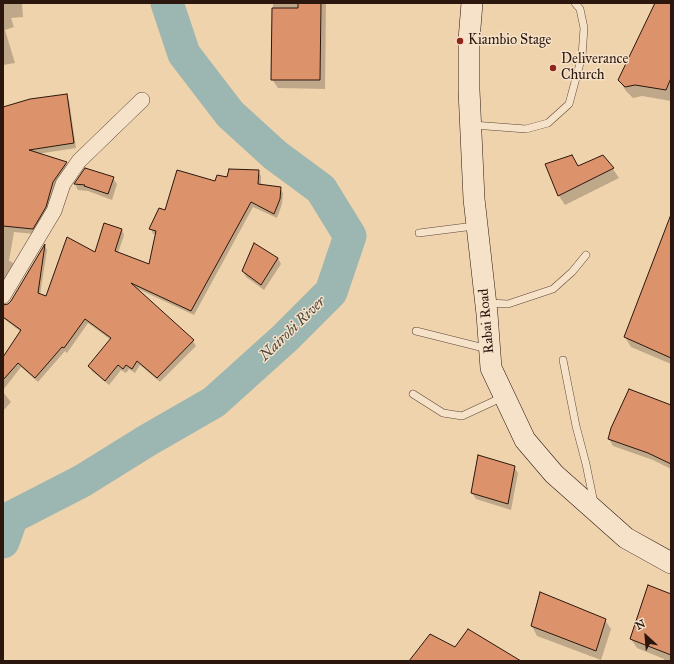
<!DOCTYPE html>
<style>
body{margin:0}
#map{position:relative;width:674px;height:664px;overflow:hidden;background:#efd3ac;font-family:"IM FELL Great Primer",serif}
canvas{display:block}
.frame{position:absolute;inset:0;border:4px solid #2c170e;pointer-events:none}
.north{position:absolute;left:626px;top:616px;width:40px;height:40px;-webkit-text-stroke:3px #f5e2c9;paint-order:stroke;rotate:334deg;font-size:11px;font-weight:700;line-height:16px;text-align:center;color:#2c170e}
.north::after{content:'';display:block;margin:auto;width:14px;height:18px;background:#2c170e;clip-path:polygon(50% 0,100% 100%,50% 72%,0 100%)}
</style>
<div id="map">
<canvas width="674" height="664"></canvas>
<div class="frame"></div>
<div class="north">N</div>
</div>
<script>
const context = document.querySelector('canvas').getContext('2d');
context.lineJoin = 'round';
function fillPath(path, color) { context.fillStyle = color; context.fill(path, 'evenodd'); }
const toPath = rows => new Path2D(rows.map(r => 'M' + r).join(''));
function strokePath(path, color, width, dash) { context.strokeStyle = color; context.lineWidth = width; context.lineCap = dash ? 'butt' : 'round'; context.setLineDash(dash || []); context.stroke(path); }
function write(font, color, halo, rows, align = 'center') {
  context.font = font + ' "IM FELL Great Primer",serif'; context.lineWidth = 3; context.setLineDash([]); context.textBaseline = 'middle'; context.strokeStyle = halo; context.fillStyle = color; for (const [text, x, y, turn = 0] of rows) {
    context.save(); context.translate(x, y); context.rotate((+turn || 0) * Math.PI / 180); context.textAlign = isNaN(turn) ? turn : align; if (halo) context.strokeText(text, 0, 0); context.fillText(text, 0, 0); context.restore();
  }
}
fillPath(toPath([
 [3,3,22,3,23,17,11,18,14,27,5,30,15,63,3,65],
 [273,3,326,3,325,89,278,88,272,79],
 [656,3,671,3,671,101,642,96,633,98,626,91,619,80],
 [66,95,69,100,76,148,37,154,66,163,69,168,48,212,35,234,14,232,9,261,12,262,15,267,3,288,3,107],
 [603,156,613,169,619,178,565,205,559,196,546,165,578,167],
 [86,169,113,178,117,184,112,200,88,191,78,190,75,184],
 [258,171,261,176,261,186,280,188,283,193,282,204,277,218,253,207,194,315,136,288,193,341,196,346,160,382,140,365,135,373,129,369,126,373,121,370,109,385,92,371,89,366,111,340,88,323,67,353,65,351,38,382,21,367,3,390,3,358,21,332,3,318,3,306,8,305,12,301,45,246,47,250,40,295,47,297,122,230,124,235,118,253,150,265,156,234,153,234,151,229,166,211,216,183],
 [671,221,671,364,631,347,625,337],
 [278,258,281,264,264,290,246,277,243,271],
 [3,392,11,402,3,411],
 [671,407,671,469,653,460,613,446,609,439],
 [514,467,518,473,511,510,476,499,472,493],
 [671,595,671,661,664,661,664,659,637,648,631,639],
 [605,620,611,629,601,660,537,636,532,626]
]), '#0003');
strokePath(toPath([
 [3,542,12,517,82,481,148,440,214,402,285,338,331,292,350,236,321,189,275,155,230,114,184,54,167,3]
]), '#9cb6b1', 33);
const building = toPath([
 [298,3,321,3,320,80,271,80,272,8,298,8,298,3],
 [655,3,671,3,671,78,666,90,635,85,625,87,618,80,655,3],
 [67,94,74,143,29,150,67,162,53,182,46,207,33,229,3,226,3,107,30,99,67,94],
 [572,155,578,166,603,155,614,168,558,196,545,164,572,155],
 [85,168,114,177,108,194,84,186,85,185,74,184,85,168],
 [229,169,259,170,258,184,281,187,280,199,274,214,251,202,191,311,131,283,194,340,157,378,137,361,132,369,126,365,123,369,118,365,105,381,88,366,111,338,85,319,64,348,62,347,35,378,18,363,3,380,3,357,21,330,3,317,3,305,8,304,11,301,45,244,38,293,46,296,67,237,95,252,104,223,122,229,115,251,149,264,156,231,149,229,159,208,165,210,177,170,215,181,217,175,227,177,229,169],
 [670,217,671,217,671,358,624,337,670,217],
 [254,243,278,258,261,285,242,271,254,243],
 [629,389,671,405,671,464,648,453,608,439,611,428,629,389],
 [478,455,515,466,508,504,471,493,478,455],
 [648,585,671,594,671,655,630,639,648,585],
 [540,592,606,619,596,651,531,626,540,592],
 [468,629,521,661,409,661,430,634,455,647,468,629]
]);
fillPath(building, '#dc926b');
strokePath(building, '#2c170e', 1);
const lane = toPath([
 [473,125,526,129,548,123,569,104,582,56,584,28,580,9,575,3],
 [419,233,474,226],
 [488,303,508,304,553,289,572,272,586,255],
 [416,331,488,349],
 [563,360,576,426,586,464,594,503],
 [413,394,443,413,462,416,503,397]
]);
const street = toPath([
 [3,296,54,211,63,184,79,161,142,100]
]);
const secondary = toPath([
 [472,3,469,40,469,90,474,199,487,314,491,368,525,440,554,474,626,538,671,563]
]);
strokePath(lane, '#5d4636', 8);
strokePath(street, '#5d4636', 16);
strokePath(secondary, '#2c170e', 22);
strokePath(lane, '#f5e2c9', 7);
strokePath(street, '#f5e2c9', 15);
strokePath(secondary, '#f5e2c9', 21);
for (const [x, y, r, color] of [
 [460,41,4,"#8f2418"],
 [553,68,4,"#8f2418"]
]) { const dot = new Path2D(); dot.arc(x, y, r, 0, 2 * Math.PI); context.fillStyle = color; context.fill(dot); strokePath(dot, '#f5e2c9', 1.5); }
write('14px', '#2c170e', '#f5e2c9', [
 ["Kiambio Stage",468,41],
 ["Deliverance",561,60],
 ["Church",561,76]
], 'left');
write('14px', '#2c170e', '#f5e2c9', [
 ["Rabai Road",487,321,-95]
]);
write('italic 15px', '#4e473f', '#f5e2c9', [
 ["Nairobi River",293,329,-44]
]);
</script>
